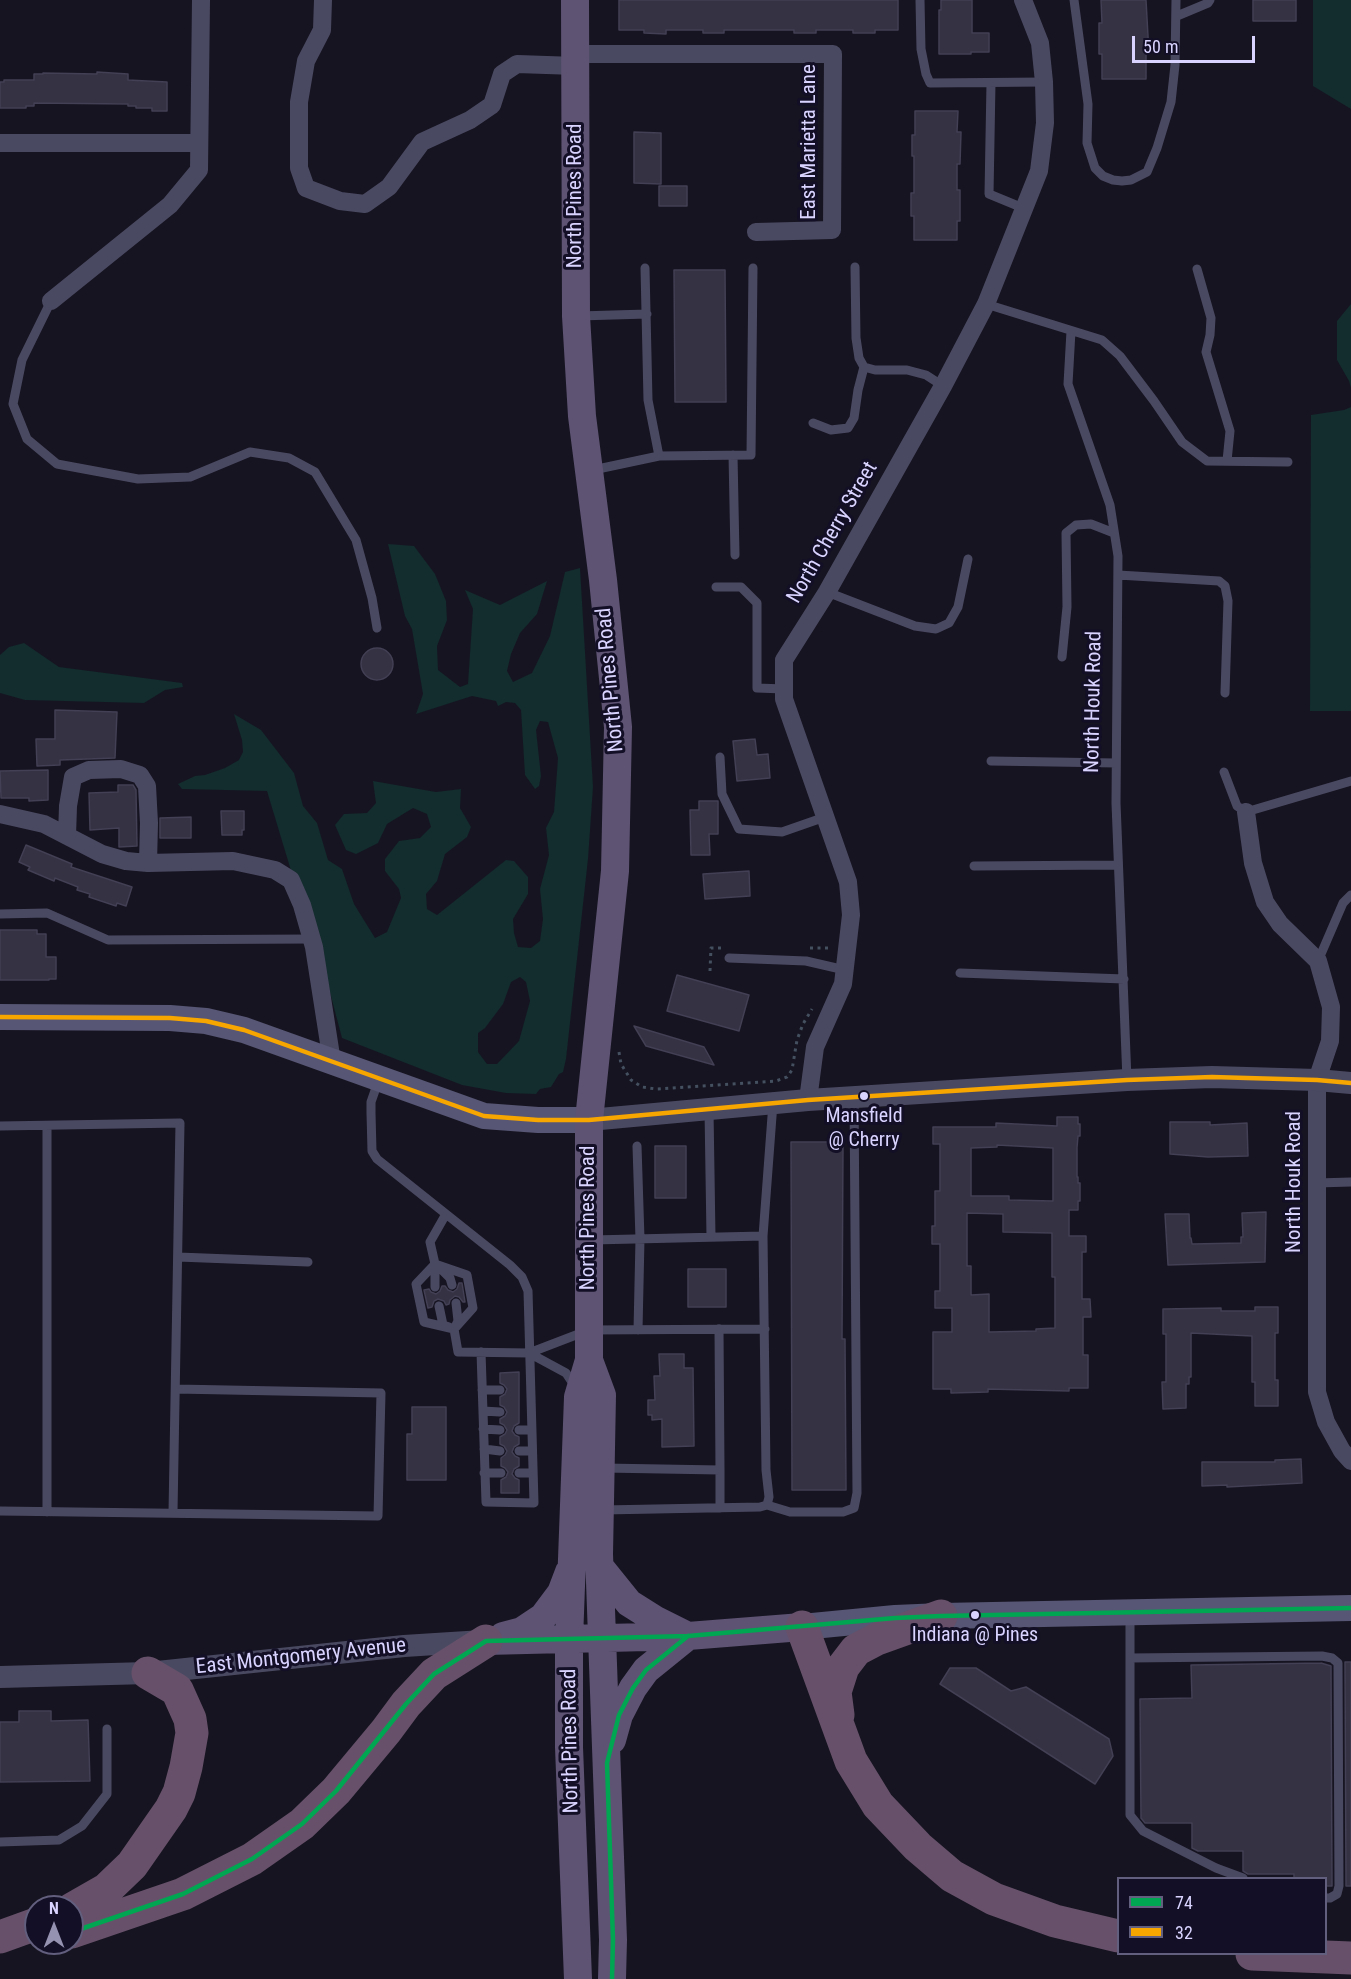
<!DOCTYPE html>
<style>
body{margin:0}
#map{position:relative;width:1351px;height:1979px;overflow:hidden;background:#161421;font-family:"Roboto Condensed",sans-serif}
canvas{display:block}
.legend{position:absolute;left:1117px;top:1877px;width:210px;height:78px;box-sizing:border-box;background:#130f26;border:2px solid #625e7d;margin:0;padding:8px 10px;list-style:none;font-size:18px;color:#d9d4ff}
.legend li{display:flex;align-items:center;gap:12px;height:30px}
.legend b{width:30px;border:2px solid #625e7d}
.north{position:absolute;left:24px;top:1895px;width:60px;height:60px;box-sizing:border-box;background:#130f26;border:2px solid #625e7d;border-radius:50%;rotate:0deg;font-size:16px;font-weight:700;line-height:24px;text-align:center;color:#d9d4ff}
.north::after{content:'';display:block;margin:auto;width:21px;height:27px;background:#9591b1;clip-path:polygon(50% 0,100% 100%,50% 72%,0 100%)}
.scale{position:absolute;left:1132px;top:36px;width:123px;height:27px;box-sizing:border-box;border:3px solid #d9d4ff;border-top:0;padding-left:8px;font-size:18px;line-height:21px;white-space:nowrap;color:#d9d4ff;-webkit-text-stroke:4px #130f26;paint-order:stroke}
</style>
<div id="map">
<canvas width="1351" height="1979"></canvas>
<ul class="legend">
<li><b style="height:8px;background:#00a651"></b>74</li>
<li><b style="height:8px;background:#f7a600"></b>32</li>
</ul>
<div class="north">N</div>
<div class="scale">50 m</div>
</div>
<script>
const context = document.querySelector('canvas').getContext('2d');
context.lineJoin = 'round';
function fillPath(path, color) { context.fillStyle = color; context.fill(path, 'evenodd'); }
const toPath = rows => new Path2D(rows.map(r => 'M' + r).join(''));
function strokePath(path, color, width, dash) { context.strokeStyle = color; context.lineWidth = width; context.lineCap = dash ? 'butt' : 'round'; context.setLineDash(dash || []); context.stroke(path); }
function write(font, color, halo, rows, align = 'center') {
  context.font = font + ' "Roboto Condensed",sans-serif'; context.lineWidth = 6; context.setLineDash([]); context.textBaseline = 'middle'; context.strokeStyle = halo; context.fillStyle = color; for (const [text, x, y, turn = 0] of rows) {
    context.save(); context.translate(x, y); context.rotate((+turn || 0) * Math.PI / 180); context.textAlign = isNaN(turn) ? turn : align; if (halo) context.strokeText(text, 0, 0); context.fillText(text, 0, 0); context.restore();
  }
}
fillPath(toPath([
 [1313,0,1351,0,1351,109,1313,86],
 [1351,304,1351,388,1349,381,1337,360,1337,321],
 [1351,407,1351,711,1310,711,1311,415,1344,410],
 [388,544,414,546,435,574,446,601,447,620,437,646,438,670,460,687,468,684,473,609,465,590,500,605,547,581,537,614,520,633,511,654,507,671,513,682,532,673,550,636,565,572,580,568,593,787,588,859,566,1059,563,1072,559,1074,551,1087,540,1089,536,1094,506,1093,462,1085,342,1038,308,909,292,874,267,791,182,789,178,784,195,776,205,775,225,768,239,760,243,752,242,740,234,714,261,730,294,773,303,806,317,823,328,860,342,869,354,904,375,938,387,932,401,898,399,889,385,871,385,859,399,841,420,838,431,827,427,814,413,808,387,824,378,843,356,854,346,850,335,825,344,814,367,813,376,803,373,781,436,792,461,789,460,808,471,827,467,837,445,854,437,881,426,894,427,909,437,915,506,860,514,861,528,877,528,894,513,919,514,933,518,947,531,948,540,941,543,919,540,889,549,855,546,828,554,812,558,758,548,722,540,721,536,730,541,776,539,786,535,789,525,775,521,710,515,703,506,702,498,706,496,701,472,696,416,714,423,694,412,629,405,616],
 [520,977,526,982,530,1001,519,1041,497,1064,487,1064,478,1052,478,1033,485,1028,503,1004,511,982],
 [24,643,59,667,182,683,183,687,165,690,144,703,25,700,0,693,0,655,9,647]
]), '#132c2d');
const building = toPath([
 [619,0,898,0,898,30,875,30,875,33,853,33,853,30,816,30,816,33,794,33,794,30,724,30,724,33,703,33,703,30,666,30,666,34,644,33,644,30,619,30,619,0],
 [941,0,972,0,972,33,989,33,989,52,971,52,971,54,939,54,939,10,941,10,941,0],
 [1101,0,1146,0,1149,54,1146,54,1146,79,1102,79,1102,54,1099,54,1099,23,1102,23,1101,0],
 [1253,0,1296,0,1296,21,1253,21,1253,0],
 [97,72,128,74,128,80,167,82,167,111,152,111,152,108,136,108,136,106,128,106,128,104,34,103,34,106,26,106,26,108,0,108,0,82,4,82,4,80,34,80,34,74,43,74,43,73,97,74,97,72],
 [915,111,958,111,957,132,961,132,960,164,957,164,957,190,960,190,960,221,957,221,957,240,914,240,914,216,911,216,911,193,914,193,914,156,912,156,912,135,915,135,915,111],
 [634,132,661,133,661,184,634,183,634,132],
 [659,186,687,186,687,206,659,206,659,186],
 [674,270,725,270,726,402,675,402,674,270],
 '361 664a16 16 0 1 1 32 0a16 16 0 1 1-32 0Z',
 [55,710,117,712,115,758,60,760,60,765,37,766,36,739,55,739,55,710],
 [755,739,757,755,768,754,770,778,737,781,733,741,755,739],
 [48,770,48,800,29,801,29,798,1,798,0,771,48,770],
 [118,785,133,785,136,790,137,846,119,847,119,828,90,830,89,793,118,792,118,785],
 [699,801,718,801,718,834,709,834,710,855,691,855,690,810,699,810,699,801],
 [221,811,244,811,244,830,242,830,242,835,222,835,221,811],
 [191,817,191,838,160,838,160,818,191,817],
 [26,845,72,864,71,867,132,887,126,906,117,903,116,906,89,897,90,894,77,890,78,887,55,878,54,881,28,870,30,867,19,862,26,845],
 [749,871,750,896,705,899,703,874,749,871],
 [0,930,37,930,37,934,46,934,46,957,56,957,56,979,49,979,49,980,0,980,0,930],
 [677,975,749,995,739,1031,667,1011,677,975],
 [634,1026,704,1047,714,1065,646,1046,634,1026],
 [1057,1117,1078,1117,1078,1124,1080,1124,1080,1136,1078,1136,1077,1148,1077,1177,1078,1177,1078,1183,1080,1183,1080,1201,1078,1201,1078,1210,1069,1210,1069,1236,1086,1236,1086,1252,1082,1252,1082,1299,1090,1299,1091,1317,1083,1317,1083,1355,1088,1355,1088,1388,1069,1388,1069,1391,988,1389,988,1392,951,1393,951,1389,933,1389,933,1332,952,1332,952,1308,935,1308,935,1291,940,1291,940,1244,932,1244,932,1226,935,1226,935,1191,940,1191,940,1144,933,1144,933,1127,996,1127,996,1123,1057,1126,1057,1117],
 [997,1145,1053,1148,1053,1201,1009,1200,1009,1196,971,1196,971,1148,997,1147,997,1145],
 [967,1213,1003,1214,1003,1232,1052,1233,1052,1277,1055,1277,1055,1328,1036,1329,1036,1331,989,1332,989,1294,971,1295,971,1266,967,1266,967,1213],
 [1170,1122,1210,1122,1210,1125,1247,1123,1248,1156,1208,1157,1170,1154,1170,1122],
 [791,1142,843,1142,842,1339,845,1339,846,1490,792,1490,791,1142],
 [655,1146,686,1146,686,1198,655,1198,655,1146],
 [1266,1212,1265,1262,1168,1265,1165,1214,1189,1214,1190,1238,1191,1238,1192,1244,1241,1243,1241,1237,1243,1237,1242,1213,1266,1212],
 [688,1269,726,1269,726,1307,688,1307,688,1269],
 [459,1283,462,1283,465,1302,463,1302,459,1297,455,1296,450,1300,449,1304,446,1305,444,1301,438,1299,434,1301,432,1307,428,1308,424,1290,429,1289,431,1292,436,1294,440,1291,442,1286,445,1286,448,1290,453,1292,457,1289,459,1283],
 [1255,1307,1278,1307,1278,1333,1275,1333,1275,1380,1278,1380,1278,1406,1255,1406,1255,1382,1252,1382,1252,1336,1191,1333,1191,1377,1189,1377,1189,1384,1186,1384,1186,1408,1163,1409,1162,1382,1166,1382,1166,1334,1163,1334,1163,1309,1221,1308,1221,1311,1255,1311,1255,1307],
 [659,1354,684,1354,684,1368,693,1368,694,1446,662,1447,662,1419,652,1420,652,1415,648,1415,648,1400,655,1400,654,1376,660,1376,659,1354],
 [519,1372,519,1423,514,1426,512,1431,515,1435,519,1437,519,1444,514,1447,512,1452,515,1456,519,1458,519,1466,514,1469,512,1474,515,1478,519,1480,519,1493,501,1493,501,1480,506,1477,508,1472,505,1468,501,1466,501,1458,505,1455,507,1451,504,1446,500,1444,500,1437,505,1434,507,1430,504,1425,500,1423,500,1419,505,1416,507,1412,504,1407,500,1405,500,1397,505,1394,507,1389,504,1385,500,1383,500,1373,519,1372],
 [412,1407,446,1407,446,1480,407,1480,407,1434,412,1434,412,1407],
 [1301,1459,1302,1483,1227,1487,1227,1485,1202,1486,1202,1462,1275,1462,1275,1460,1301,1459],
 [1345,1662,1351,1662,1351,1886,1346,1886,1345,1662],
 [1321,1663,1331,1666,1332,1886,1326,1886,1326,1878,1294,1878,1294,1874,1248,1874,1243,1871,1243,1851,1198,1851,1192,1848,1192,1823,1145,1823,1141,1818,1140,1699,1192,1698,1191,1665,1321,1663],
 [950,1668,976,1668,1011,1691,1026,1687,1109,1739,1113,1756,1095,1784,940,1684,950,1668],
 [19,1711,51,1711,51,1721,88,1720,90,1781,0,1782,0,1722,19,1722,19,1711]
]);
fillPath(building, '#343243');
strokePath(building, '#433f54', 1.5);
strokePath(toPath([
 [810,948,830,948],
 [710,971,711,948,722,948],
 [619,1052,621,1064,631,1080,642,1087,656,1089,776,1081,787,1077,792,1070,797,1040,803,1024,812,1009]
]), '#44505f', 3, [3, 4.5]);
strokePath(toPath([
 [920,0,921,49,926,74,930,83,1044,82],
 [1074,0,1088,104,1087,143,1095,168,1103,176,1113,180,1122,181,1131,180,1147,172,1157,148,1171,102,1175,65,1176,0],
 [1177,16,1208,3,1210,0],
 [991,83,989,194,1023,208],
 [855,267,856,338,859,358,864,367,875,370,907,370,926,375,943,386],
 [645,268,648,400,659,456],
 [1197,269,1211,318,1210,335,1206,352,1230,431,1227,461],
 [51,301,22,360,13,404,27,439,57,464,138,479,190,477,250,452,289,458,315,472,356,540,372,598,377,628],
 [986,304,1102,340,1120,356,1154,401,1182,442,1207,461,1288,462],
 [579,316,647,314],
 [1071,331,1068,384,1110,505,1118,556,1116,803,1127,1080],
 [813,423,831,430,848,428,854,418,858,390,864,367],
 [733,455,735,555],
 [593,470,659,456,751,455,753,268],
 [1118,575,1219,581,1225,586,1228,601,1225,693],
 [716,587,741,587,757,603,757,688,784,689],
 [827,592,915,626,936,629,949,623,958,607,968,559],
 [1062,657,1067,607,1066,533,1076,525,1091,524,1114,533],
 [720,757,722,794,739,829,782,832,825,817],
 [991,761,1116,763],
 [1224,772,1237,806,1246,812,1351,781],
 [974,866,1118,865],
 [0,914,47,913,108,940,312,939],
 [729,958,806,961,845,970],
 [1318,961,1343,903,1351,895],
 [960,973,1124,979],
 [379,1079,371,1102,371,1113,372,1151,377,1159,510,1265,522,1277,528,1291,534,1503,486,1502,481,1352],
 [709,1110,711,1237],
 [0,1126,180,1123,173,1512],
 [47,1126,47,1512],
 [637,1146,640,1239,638,1330],
 [1317,1183,1351,1182],
 [592,1240,763,1236],
 [178,1257,308,1262],
 [435,1264,416,1284,424,1322,454,1329],
 [435,1264,467,1275,473,1308,456,1327],
 [439,1267,450,1278,452,1285],
 [435,1287,435,1264,430,1242,446,1214],
 [456,1303,458,1321,454,1329,458,1352,529,1353,589,1330,765,1329],
 [439,1306,443,1325,449,1327],
 [529,1353,566,1373,574,1385],
 [482,1390,500,1390],
 [483,1411,500,1412],
 [483,1429,500,1430],
 [519,1430,531,1430],
 [484,1449,500,1451],
 [519,1451,532,1451],
 [604,1468,720,1470,719,1329],
 [720,1470,720,1508],
 [484,1473,501,1473],
 [519,1473,533,1473],
 [767,1505,769,1497,766,1470,763,1236,773,1103],
 [603,1510,760,1507,767,1505,790,1512,843,1512,854,1508,857,1493,854,1097],
 [0,1511,378,1516,381,1393,176,1389],
 [1130,1615,1130,1815,1143,1831,1216,1868,1243,1878],
 [1130,1658,1322,1656,1332,1658,1338,1663,1339,1886,1337,1894,1330,1898,1326,1898],
 [0,1842,59,1840,82,1826,107,1794,107,1729]
]), '#4a4962', 9);
strokePath(toPath([
 [323,0,322,30,306,61,299,102,299,168,306,188,340,201,365,204,389,187,422,142,470,120,492,105,502,74,517,64,576,66],
 [576,54,833,54,832,230,756,232],
 [0,143,198,143],
 [51,301,170,205,199,170,201,0],
 [1246,812,1253,863,1265,902,1280,924,1318,961,1331,1007,1330,1041,1317,1080,1317,1392,1326,1422,1342,1451,1351,1461],
 [0,814,44,824,102,854,126,861,148,863,233,861,275,870,291,880,302,905,314,947,332,1062],
 [67,836,68,806,73,777,89,770,121,769,140,775,147,786,149,823,148,863],
 [808,1100,815,1047,843,984,851,915,848,882,784,699,784,660,827,592,943,386,986,304,1039,171,1045,123,1044,82,1040,43,1023,0]
]), '#4a4962', 18);
strokePath(toPath([
 [589,1120,808,1100,1127,1080,1212,1077,1317,1080,1351,1083],
 [0,1677,148,1673,404,1646,483,1641]
]), '#4a4962', 22);
strokePath(toPath([
 [0,1017,170,1018,206,1021,244,1030,484,1116,538,1120,589,1120],
 [802,1627,895,1618,941,1616,1351,1608]
]), '#575674', 26);
strokePath(toPath([
 [575,0,576,316,582,416,603,580,618,727,615,871,589,1120,589,1360,578,1397,569,1640,569,1747,578,1979],
 [589,1360,602,1395,599,1554,613,1940,612,1979],
 [600,1567,629,1603,656,1620,686,1635],
 [503,1636,522,1631,543,1617,561,1593,569,1572],
 [486,1641,688,1636,802,1627],
 [612,1740,619,1715,633,1688,646,1670,688,1636]
]), '#5e5373', 28);
strokePath(toPath([
 [802,1627,851,1761,878,1805,918,1847,952,1876,994,1899,1055,1921,1118,1936],
 [838,1715,835,1692,843,1667,856,1650,877,1639,941,1616],
 [72,1909,107,1889,132,1865,171,1809,179,1793,186,1767,192,1733,190,1719,177,1690,148,1673],
 [72,1932,183,1894,252,1859,302,1824,336,1791,386,1731,406,1704,434,1674,486,1641],
 [0,1937,36,1924],
 [1252,1954,1351,1958]
]), '#67516a', 33);
strokePath(toPath([
 [72,1932,183,1894,252,1859,302,1824,336,1791,406,1704,434,1674,486,1641,688,1636,895,1618,941,1616,1351,1608],
 [612,1979,613,1940,607,1763,619,1715,633,1688,646,1670,688,1636]
]), '#00a651', 4.5);
strokePath(toPath([
 [0,1017,170,1018,206,1021,244,1030,484,1116,538,1120,589,1120,808,1100,1127,1080,1212,1077,1317,1080,1351,1083]
]), '#f7a600', 4.5);
for (const [x, y, r, color] of [
 [864,1096,5,"#d9d4ff"],
 [975,1615,5,"#d9d4ff"]
]) { const dot = new Path2D(); dot.arc(x, y, r, 0, 2 * Math.PI); context.fillStyle = color; context.fill(dot); strokePath(dot, '#130f26', 2); }
write('20px', '#d9d4ff', '#130f26', [
 ["Mansfield",864,1117],
 ["@ Cherry",864,1141],
 ["Indiana @ Pines",975,1636]
]);
write('21px', '#d9d4ff', '#130f26', [
 ["East Marietta Lane",810,142,-90],
 ["North Pines Road",576,196,-90],
 ["North Cherry Street",833,533,-60],
 ["North Pines Road",611,680,-95],
 ["North Houk Road",1094,702,-89],
 ["North Houk Road",1295,1182,-90],
 ["North Pines Road",589,1218,-90],
 ["East Montgomery Avenue",301,1657,-6],
 ["North Pines Road",571,1741,-91]
]);
</script>
